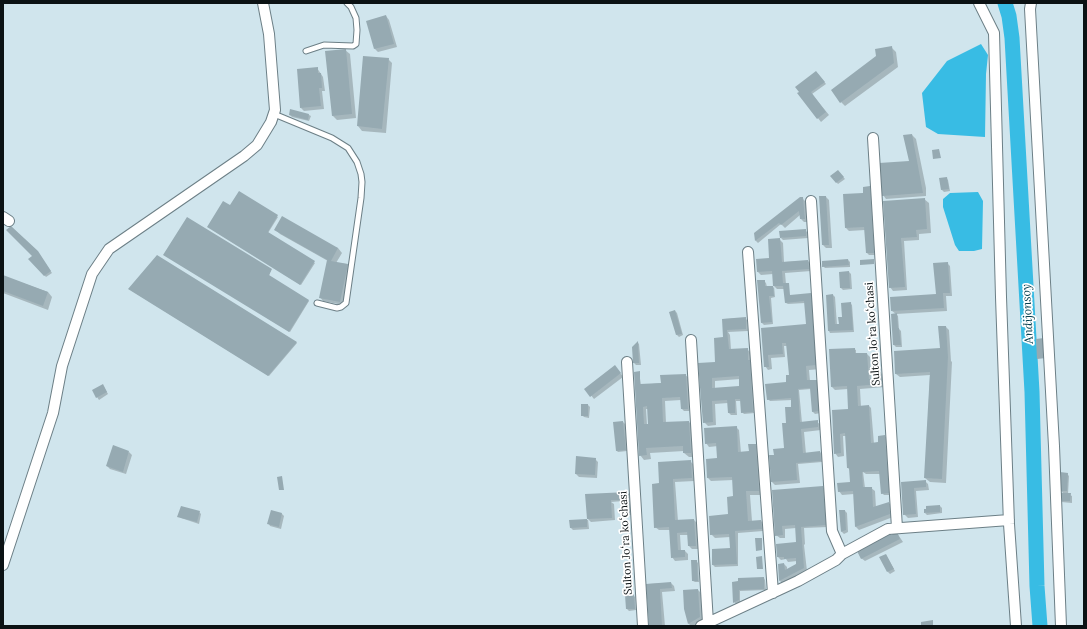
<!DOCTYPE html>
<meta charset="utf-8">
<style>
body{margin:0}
#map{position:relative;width:1087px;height:629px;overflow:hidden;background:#d0e5ed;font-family:Lora,serif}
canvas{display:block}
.frame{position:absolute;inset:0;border:4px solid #0b1214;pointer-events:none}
</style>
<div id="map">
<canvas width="1087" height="629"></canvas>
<div class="frame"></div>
</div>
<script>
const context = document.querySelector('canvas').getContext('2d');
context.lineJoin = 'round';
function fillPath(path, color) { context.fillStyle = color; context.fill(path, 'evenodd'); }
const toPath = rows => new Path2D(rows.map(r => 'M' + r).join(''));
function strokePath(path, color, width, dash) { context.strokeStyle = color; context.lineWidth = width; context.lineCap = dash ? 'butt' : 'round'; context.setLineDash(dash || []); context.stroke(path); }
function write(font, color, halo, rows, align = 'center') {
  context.font = font + ' Lora,serif'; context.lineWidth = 3.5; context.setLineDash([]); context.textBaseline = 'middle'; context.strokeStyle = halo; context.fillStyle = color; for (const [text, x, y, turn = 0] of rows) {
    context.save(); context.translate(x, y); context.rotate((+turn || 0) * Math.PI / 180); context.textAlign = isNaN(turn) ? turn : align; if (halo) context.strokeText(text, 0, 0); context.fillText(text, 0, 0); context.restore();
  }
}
fillPath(toPath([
 [981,44,988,55,986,74,985,137,938,134,926,127,922,93,947,61],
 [978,192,983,201,982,249,974,251,959,251,955,245,943,207,943,199,950,193]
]), '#38bce4');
fillPath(toPath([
 [386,16,389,20,397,47,378,52,375,49,367,22],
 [891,47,896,52,898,67,845,106,841,102],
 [345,50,350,54,356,118,337,120,333,116],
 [364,57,388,59,392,63,386,133,362,131,358,126],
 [317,68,323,77,325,91,322,91,324,109,304,111,301,108],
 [818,74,826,84,812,94,829,115,821,122,799,94],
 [290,115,309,115,311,116,309,121,292,117],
 [912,135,916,139,926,188,926,196,886,199,883,195,910,162],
 [838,171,845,179,838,184,831,176],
 [946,178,948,180,950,191,944,192,942,190],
 [870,187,871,194,873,197,875,255,869,255,867,253,865,230,849,231,846,228],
 [239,192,278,217,268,233,315,263,301,285,209,227,230,207],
 [820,197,826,197,829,200,832,248,826,248,823,245],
 [802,198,806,202,808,222,804,222,801,219,800,215,785,228,781,224,758,243,756,241,755,233],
 [924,199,929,203,931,233,919,234,919,240,904,241,907,290,893,291,890,287,884,202],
 [275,229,338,248,342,253,336,263,347,264,351,268,343,305,323,301,320,297,328,261,280,234],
 [805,230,807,232,808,238,783,240,781,238],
 [779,239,783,243,784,262,808,261,810,263,811,271,785,273,786,284,790,296,811,294,813,296,821,369,809,370,810,381,817,381,819,383,821,413,815,414,813,412,811,389,799,390,802,423,817,422,821,425,821,430,804,432,806,454,820,452,822,454,822,462,798,464,800,483,775,485,772,482,775,456,785,449,787,424,792,408,792,400,770,401,768,399,787,383,790,376,788,346,784,346,785,357,771,358,772,369,768,370,765,366,762,329,808,325,805,303,788,304,786,303,785,289,777,289,774,286,775,297,771,298,773,324,764,325,762,323,764,281,766,283,767,287,773,287,774,288,773,274,761,275,758,272,770,259],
 [39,254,52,273,46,277,30,259,33,256],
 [165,255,271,270,269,276,309,301,290,332],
 [157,256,297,343,269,376,129,289],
 [848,260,850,262,850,267,825,268,823,266],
 [947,263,950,266,952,296,946,296,947,311,896,314,898,316,899,329,901,331,902,347,896,347,894,345,896,314,892,311,937,294],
 [849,272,851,274,852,289,843,290,841,288],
 [3,276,48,292,52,297,48,310,3,293],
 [827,295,833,295,835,297,837,325,840,325,850,303,852,305,854,332,830,333,829,331],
 [675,311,677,313,683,335,679,337,677,335],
 [745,318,747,320,748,331,728,332,730,335,731,350,747,349,750,352,751,363,753,364,755,413,744,414,742,412,741,401,736,401,737,415,731,415,729,413,728,403,715,404,716,425,708,426,704,422,699,364,716,363,724,340,723,319],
 [740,379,740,387,715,389,715,381],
 [946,327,949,330,951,361,952,362,946,483,930,482,925,478,930,375,900,377,896,374,895,352,941,349],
 [638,343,639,344,641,365,636,365,634,363],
 [854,349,856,350,856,354,867,354,870,357,871,380,876,380,881,373,884,376,885,387,860,389,861,407,869,406,871,408,874,444,879,443,885,436,888,440,890,495,884,495,882,493,881,474,866,474,863,472,865,488,871,488,875,491,876,508,889,503,892,506,893,517,859,530,856,527,854,494,842,495,839,491,851,483,850,470,848,468,846,436,843,436,844,456,838,457,835,453,833,411,850,410,848,389,835,390,832,387],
 [618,370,623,377,594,399,586,389],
 [639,372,641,385,662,383,685,375,689,378,689,411,684,411,682,409,681,400,665,401,666,423,689,422,691,424,691,431,694,433,695,457,689,457,684,453,684,451,650,453,651,459,644,460,640,455],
 [646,409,648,409,649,425,647,425],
 [104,387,108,394,99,400,93,391],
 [588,405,590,407,589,418,584,417,582,415],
 [623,422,625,424,627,451,618,452,616,450],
 [736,427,739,430,741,453,750,452,755,445,759,448,763,495,750,495,752,521,761,521,763,523,763,531,738,533,738,566,715,567,713,565,713,550,731,549,730,537,715,538,711,534,729,515,734,499,733,480,711,481,708,478,718,459,718,446,709,447,706,443],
 [129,452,132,455,126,474,110,469,107,466],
 [595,459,598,462,597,478,579,477,576,474],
 [690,461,693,464,694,481,675,482,678,521,694,520,697,523,698,549,692,549,689,546,688,535,680,535,681,551,685,551,688,554,688,560,675,561,672,557,670,530,659,530,655,527,662,484],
 [1067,474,1069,476,1068,494,1072,496,1072,503,1061,502,1059,500,1064,494,1060,490],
 [925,481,928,484,929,490,916,491,918,517,908,518,904,514,902,483],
 [823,487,826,491,828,527,804,528,805,544,804,545,807,571,783,584,780,581,779,564,784,564,787,567,787,570,797,564,797,561,788,562,786,559,781,560,778,557,797,543,796,528,785,529,785,538,780,538,776,535,773,491],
 [628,493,630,495,631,515,626,515,624,513,623,501,611,502,614,504,615,520,591,522,588,519,589,529,573,530,571,528,570,521,588,520,586,495],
 [940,506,942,508,942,513,927,515,925,513],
 [272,511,282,514,284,516,281,529,270,526,269,524],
 [840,511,845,511,847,513,848,532,844,534,842,532],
 [199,512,201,514,199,524,181,518,179,516],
 [897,533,903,542,865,561,861,558],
 [886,555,895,571,890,574,888,572],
 [696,561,698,563,699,582,695,582,693,581],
 [764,578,765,580,766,590,740,591,740,602,736,604,734,602,733,583],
 [671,583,674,586,675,591,662,592,665,626,650,626,647,584],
 [698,590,701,593,703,617,701,622,694,626,691,626,689,624,685,609],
 [633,595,635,597,636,610,629,611,627,609,626,596]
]), '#0003');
strokePath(toPath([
 [1005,3,1009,16,1012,38,1032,392,1037,586,1040,626]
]), '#38bce4', 15);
fillPath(toPath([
 [386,15,394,44,374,49,366,21],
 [892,46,894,63,840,103,831,90,876,56,875,49],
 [346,49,352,114,332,116,325,51],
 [363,56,389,58,382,129,357,126],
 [318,67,318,73,321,73,322,88,319,88,321,106,300,108,297,69],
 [816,71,825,82,811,92,826,112,817,119,797,93,799,92,795,87],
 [290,109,309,114,308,120,289,115],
 [912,134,923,193,882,196,879,163,909,161,903,135],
 [939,149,941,158,933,159,932,150],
 [838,170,844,177,836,183,830,176],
 [947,177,949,189,941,190,939,178],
 [870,186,874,253,866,253,864,227,845,228,843,194,863,193,863,187],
 [239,191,278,215,268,232,315,261,300,285,207,227,223,201,230,205],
 [819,196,826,196,829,245,822,245],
 [800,197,803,197,805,219,800,219,799,211,781,225,779,223,755,241,754,233],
 [925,198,927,229,916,230,917,237,901,238,905,287,889,288,883,201],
 [282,216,338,248,331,261,348,264,340,302,319,298,327,260,329,261,274,230],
 [187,217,272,269,269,275,309,300,289,332,163,255],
 [11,226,38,251,51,271,44,276,28,259,32,256,6,230],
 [806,229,806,236,780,238,779,231],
 [780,238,782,262,808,260,809,269,782,271,783,283,789,283,790,295,811,293,817,365,806,366,807,380,817,380,820,411,812,412,810,388,798,389,800,422,818,420,818,427,801,429,803,453,820,451,821,461,796,463,797,480,771,482,769,455,774,455,773,449,784,448,782,423,786,423,785,407,791,407,791,398,767,400,765,384,786,382,786,375,789,375,786,343,782,343,783,354,768,355,769,367,764,367,761,328,806,324,804,301,785,303,783,286,773,286,772,271,757,272,756,259,769,258,768,239],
 [157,255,297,342,268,376,128,289],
 [848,259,849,265,822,267,822,261],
 [874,259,874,264,860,265,860,260],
 [948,262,950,293,943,293,944,308,891,311,890,297,936,294,933,263],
 [849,271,850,288,840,288,839,272],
 [3,275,48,292,43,306,3,291],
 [757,280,765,280,765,286,773,286,774,296,769,296,772,322,761,323],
 [833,294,835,324,839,324,838,317,842,317,841,303,851,302,853,330,828,331,826,295],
 [675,310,682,334,676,335,669,312],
 [897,313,898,328,899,328,901,345,893,345,891,314],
 [746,317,746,329,727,330,729,349,748,348,748,360,750,360,753,412,741,413,740,399,735,399,735,413,728,413,727,400,712,401,713,422,703,423,698,363,715,362,714,338,723,337,722,319],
 [739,376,739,386,712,388,712,378],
 [938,326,946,326,948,357,942,479,924,478,930,372,895,374,894,351,940,348],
 [1044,338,1046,358,1037,359,1036,339],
 [638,341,639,363,633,363,632,347],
 [855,348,855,353,867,353,869,379,874,379,874,373,881,372,882,384,857,386,858,406,869,405,871,443,878,442,878,436,885,435,889,493,881,494,879,471,862,472,863,487,872,487,873,507,889,502,890,514,855,527,853,491,838,492,837,483,850,482,849,468,847,468,845,433,840,434,841,453,834,454,832,410,848,409,847,386,831,387,829,349],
 [615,365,621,373,590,397,584,389],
 [640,371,640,384,661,383,660,375,686,374,688,409,681,409,680,397,662,398,663,422,689,421,691,453,683,453,683,446,646,448,647,455,639,456,634,372],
 [647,406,648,424,644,424,643,407],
 [103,384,107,392,96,398,92,390],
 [581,404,588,404,588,416,581,416],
 [623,421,626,450,616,451,613,422],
 [737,426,738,452,749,451,748,444,756,444,759,491,746,491,748,521,761,520,762,529,735,531,737,564,712,565,712,549,730,548,729,534,710,535,709,516,728,514,727,497,733,496,732,477,707,478,706,459,717,458,716,443,705,444,704,428],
 [113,445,129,451,123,472,106,466],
 [576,456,596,458,595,475,575,474],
 [691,460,692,478,673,479,675,520,694,519,696,546,688,546,687,532,677,533,678,550,685,550,685,557,671,558,669,527,654,528,652,484,659,483,658,462],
 [1060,472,1068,473,1067,491,1059,491],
 [282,476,284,490,279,490,277,477],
 [926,480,926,487,914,488,916,514,903,515,901,482],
 [823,486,826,525,801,527,804,568,779,581,778,564,784,563,785,570,796,564,796,558,784,559,784,557,777,557,776,544,796,542,795,525,782,526,783,535,775,536,772,490],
 [628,492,629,514,623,514,622,500,611,500,612,518,587,519,585,494],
 [1059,493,1071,493,1070,501,1058,501],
 [940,505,940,512,924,513,924,509,926,509,926,506],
 [181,506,200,511,197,522,177,517],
 [271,510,282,513,279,527,267,524],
 [839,510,845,510,846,530,841,532],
 [587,519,587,527,570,528,569,520],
 [897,532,900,539,861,559,856,549,890,533,891,535],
 [755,538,762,538,762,550,756,551],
 [886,554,894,569,887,572,879,557],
 [762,556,763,569,757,569,756,557],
 [691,560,697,560,698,581,692,581],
 [764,577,764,589,739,590,739,600,733,603,732,582,738,581,738,578],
 [671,582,672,588,660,589,662,626,649,626,646,584],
 [698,589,700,617,688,624,684,609,683,590],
 [634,594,635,609,626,609,625,595],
 [933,620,933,626,921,626,921,622]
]), '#96aab2');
const lane = toPath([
 [306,51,324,45,353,46,356,44,357,30,356,18,351,7,347,3],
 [274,114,332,138,348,148,357,162,361,174,362,182,361,198,346,303,341,307,337,308,317,303]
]);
const street = toPath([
 [979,3,994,33,1001,297,1009,524,1016,626],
 [1031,3,1030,9,1054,446,1061,626],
 [873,138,897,528],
 [811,201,832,531,842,554],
 [3,217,9,221],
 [748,252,773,593],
 [691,340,708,623],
 [627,362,643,626],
 [3,565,53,413,62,366,92,274,109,249,244,156,257,145,271,122,275,110,269,34,263,3],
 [701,626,798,581,836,560,842,554,888,529,1009,520]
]);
strokePath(lane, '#6c7f86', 7);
strokePath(street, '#6c7f86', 12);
strokePath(lane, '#fff', 5);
strokePath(street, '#fff', 10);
write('11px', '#0b1214', '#fff', [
 ["Sulton Joʻra koʻchasi",873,334,-94],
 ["Sulton Joʻra koʻchasi",626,543,-93]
]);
write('italic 12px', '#054050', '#fff', [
 ["Andijonsoy",1028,314,-93]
]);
</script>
